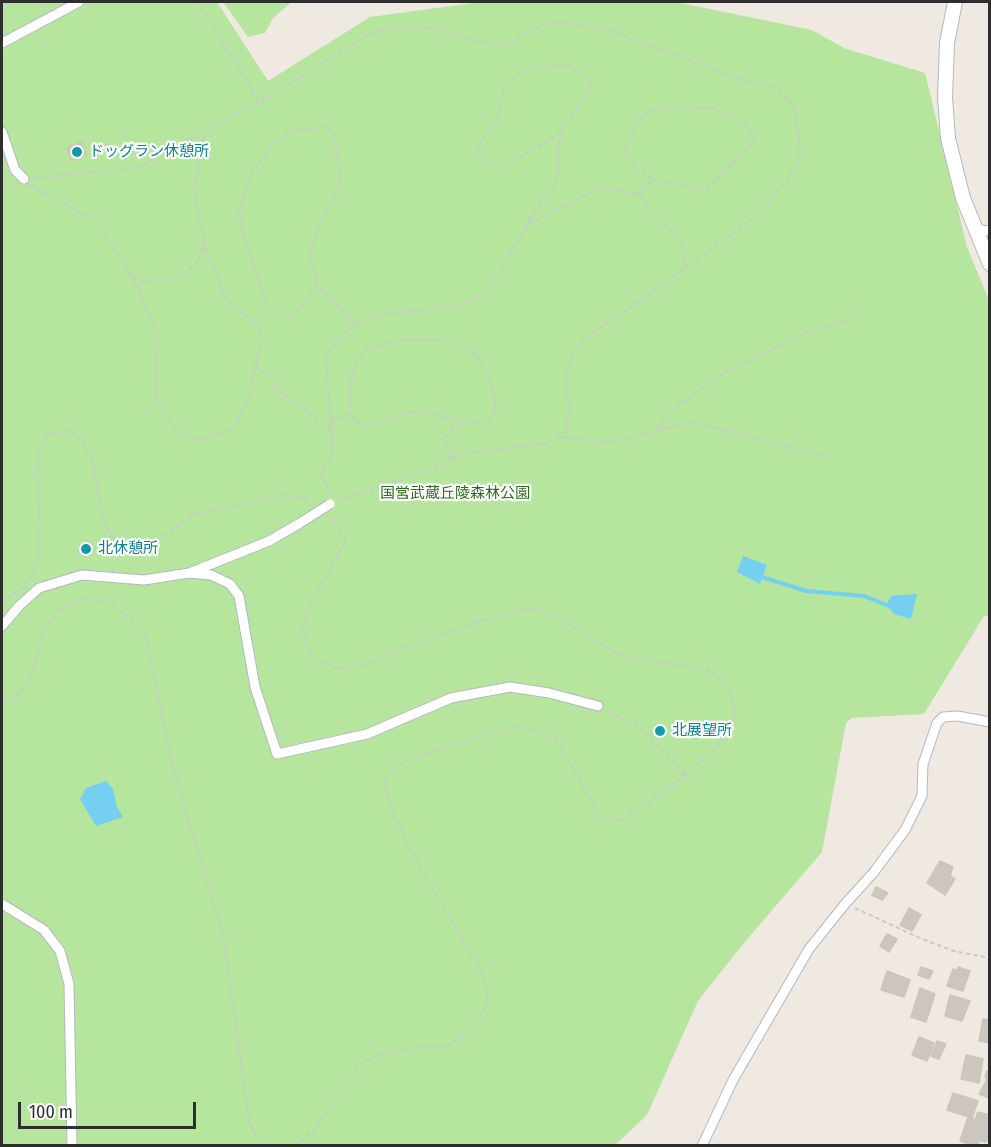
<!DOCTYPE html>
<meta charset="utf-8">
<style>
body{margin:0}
#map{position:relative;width:991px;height:1147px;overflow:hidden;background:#efe9e1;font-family:"Fira Sans Condensed",sans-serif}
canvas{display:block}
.frame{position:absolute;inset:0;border:3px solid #2e2e2e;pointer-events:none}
.scale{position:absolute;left:18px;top:1102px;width:178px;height:27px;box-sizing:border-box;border:3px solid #2e2e2e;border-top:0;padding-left:8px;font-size:18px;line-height:21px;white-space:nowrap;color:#2e2e2e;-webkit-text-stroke:4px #fff;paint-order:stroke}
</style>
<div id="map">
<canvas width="991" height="1147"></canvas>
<div class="frame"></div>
<div class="scale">100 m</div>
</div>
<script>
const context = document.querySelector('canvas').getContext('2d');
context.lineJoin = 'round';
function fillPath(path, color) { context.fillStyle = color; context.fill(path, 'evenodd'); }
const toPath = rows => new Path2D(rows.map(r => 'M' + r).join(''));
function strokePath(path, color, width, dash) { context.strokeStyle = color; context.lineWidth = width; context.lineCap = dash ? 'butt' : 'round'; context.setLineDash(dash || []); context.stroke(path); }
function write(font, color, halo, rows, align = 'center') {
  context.font = font + ' "Fira Sans Condensed","Noto Sans JP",sans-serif'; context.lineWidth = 4.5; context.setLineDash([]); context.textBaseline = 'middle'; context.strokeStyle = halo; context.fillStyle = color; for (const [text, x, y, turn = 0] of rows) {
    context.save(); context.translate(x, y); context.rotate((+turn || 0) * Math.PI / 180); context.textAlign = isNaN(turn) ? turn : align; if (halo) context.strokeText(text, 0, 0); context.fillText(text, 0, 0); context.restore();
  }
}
fillPath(toPath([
 [2,2,217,2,268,81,370,17,481,2,676,2,812,30,844,48,925,73,967,247,989,300,989,616,984,616,924,714,852,718,846,723,822,852,743,944,698,1001,647,1115,614,1146,2,1146],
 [223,2,292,2,273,18,265,33,248,37]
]), '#b6e59e');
fillPath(toPath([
 [743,556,767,565,760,584,737,572],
 [917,594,911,619,894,614,886,605,891,596],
 [106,781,113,789,117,807,123,817,96,826,80,799,86,788]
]), '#75cff0');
strokePath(toPath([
 [762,577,806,591,864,596,886,605]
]), '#75cff0', 4);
const building = toPath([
 [81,142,86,155,72,161,67,148,81,142],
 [87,541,94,549,85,557,78,550,87,541],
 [940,861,953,867,950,876,955,879,945,895,927,883,940,861],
 [876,887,888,893,882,900,872,895,876,887],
 [909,908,921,915,912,931,900,925,909,908],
 [887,934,897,939,889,952,880,946,887,934],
 [921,967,933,971,929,979,918,975,921,967],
 [958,967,970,971,963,991,947,986,953,969,957,971,958,967],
 [887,971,910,980,904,997,881,990,887,971],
 [920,988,935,994,926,1022,911,1017,920,988],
 [950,995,970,1001,962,1021,945,1016,950,995],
 [983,1019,990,1020,990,1043,979,1041,983,1019],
 [919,1037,934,1043,927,1061,912,1055,919,1037],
 [937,1041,946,1044,939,1059,931,1056,937,1041],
 [966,1055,983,1059,979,1083,961,1079,966,1055],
 [987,1071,990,1072,990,1098,979,1094,987,1079,985,1077,987,1071],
 [953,1093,978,1101,972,1118,947,1110,953,1093],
 [978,1112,990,1115,990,1133,986,1142,979,1141,978,1146,975,1146,960,1141,968,1117,975,1120,978,1112]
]);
fillPath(building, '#cbc7bf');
strokePath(building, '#cbc5ba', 1.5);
const street = toPath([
 [2,43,79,2],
 [2,132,15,170,24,179],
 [975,229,990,231],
 [189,573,211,575,230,584,239,596,255,687,277,754,367,734,451,698,510,687,549,693,598,706],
 [2,626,19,606,39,588,82,575,144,580,189,573,269,541,300,523],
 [2,904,44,930,60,951,69,984,72,1146],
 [702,1146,733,1080,809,949,845,904,874,872,905,830,922,796,923,764,937,723,943,717,958,716,990,722]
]);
const secondary = toPath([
 [955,2,947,43,945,98,948,138,963,198,990,264]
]);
strokePath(street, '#b4b7c1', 11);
strokePath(secondary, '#b4b7c1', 16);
strokePath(toPath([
 [197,2,234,59,258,103],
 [32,178,137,168,258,103,371,33,399,26,431,28,475,41,507,44,548,23,577,24,611,31,745,81,776,88,793,105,799,134,800,156,789,180,752,219,640,301,602,326,574,349,565,374,569,409,566,430,547,443,461,454,428,472,340,500],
 [30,185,95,220,128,269,154,323,156,397,166,419,180,432,196,439,211,437,233,429,246,406,262,339,258,324,228,303,205,245,194,192,205,132],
 [637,194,654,180,702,189,713,183,749,147,754,135,741,121,713,108,666,107,646,112,639,120,630,137,625,152,636,169,654,180],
 [527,225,537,207,554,184,558,174,560,134,591,87,589,76,568,66,547,66,518,73,504,86,497,121,482,139,477,151,481,158,497,167,506,165,560,134],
 [133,278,154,282,167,282,179,278,196,264,205,245],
 [318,287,312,290,298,312,289,315,266,303,242,229,239,215,246,187,254,170,273,144,293,130,327,127,332,132,340,172,338,190,313,241,309,257,318,287,355,324],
 [254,366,276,382,275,389,331,428],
 [331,420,350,414,354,421,367,425,409,412,428,413,473,423,488,421,495,412,496,397,490,380,475,353,442,340,400,340,368,348,355,364,350,384,350,414],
 [657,430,673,409,727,371,806,333,813,333,854,318],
 [557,437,611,442,692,422,828,457],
 [451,459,446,445,448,434,461,420],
 [332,495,321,475,333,450,326,357,340,336,355,324,374,315,449,308,476,298,500,271,527,225,601,188,637,194,681,240,685,267],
 [2,603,25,585,38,562,40,527,37,470,40,447,50,433,67,431,80,439,93,460,103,520,114,539,134,548,158,540,195,514,284,495,299,497,310,504],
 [2,704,20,694,32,674,42,635,58,609,83,598,108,602,130,618,147,641,172,765,224,940,249,1121,256,1137,267,1146],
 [607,711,642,728,685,775],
 [855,908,922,939,954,951,990,958],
 [295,1146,316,1128,333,1100,362,1062,389,1052,425,1046,445,1047,465,1035,479,1018,487,1004,487,988,478,965,414,858,389,803,385,779,396,766,421,756,515,726,543,732,560,744,599,815,621,821,672,786,710,753,730,732,735,714,732,697,723,681,705,668,630,659,612,651,554,614,535,609,514,611,478,622,405,647,368,664,340,669,316,660,306,643,302,628,307,610,346,541,330,517]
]), '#c9c9c9', 2, [4.5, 3]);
strokePath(street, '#fff', 9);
strokePath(secondary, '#fff', 14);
const streetBridge = toPath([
 [300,523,330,504]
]);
strokePath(streetBridge, '#b4b7c1', 11, []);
strokePath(streetBridge, '#fff', 9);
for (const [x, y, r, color] of [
 [77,152,6,"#0f9aa8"],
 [86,549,6,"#0f9aa8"],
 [660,731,6,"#0f9aa8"]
]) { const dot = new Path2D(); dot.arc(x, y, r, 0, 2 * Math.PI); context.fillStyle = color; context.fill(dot); strokePath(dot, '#fff', 2); }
write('15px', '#0d838f', '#fff', [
 ["ドッグラン休憩所",89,152],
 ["北休憩所",98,549],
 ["北展望所",672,731]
], 'left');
write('15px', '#2c6e1b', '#fff', [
 ["国営武蔵丘陵森林公園",455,494]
]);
</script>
